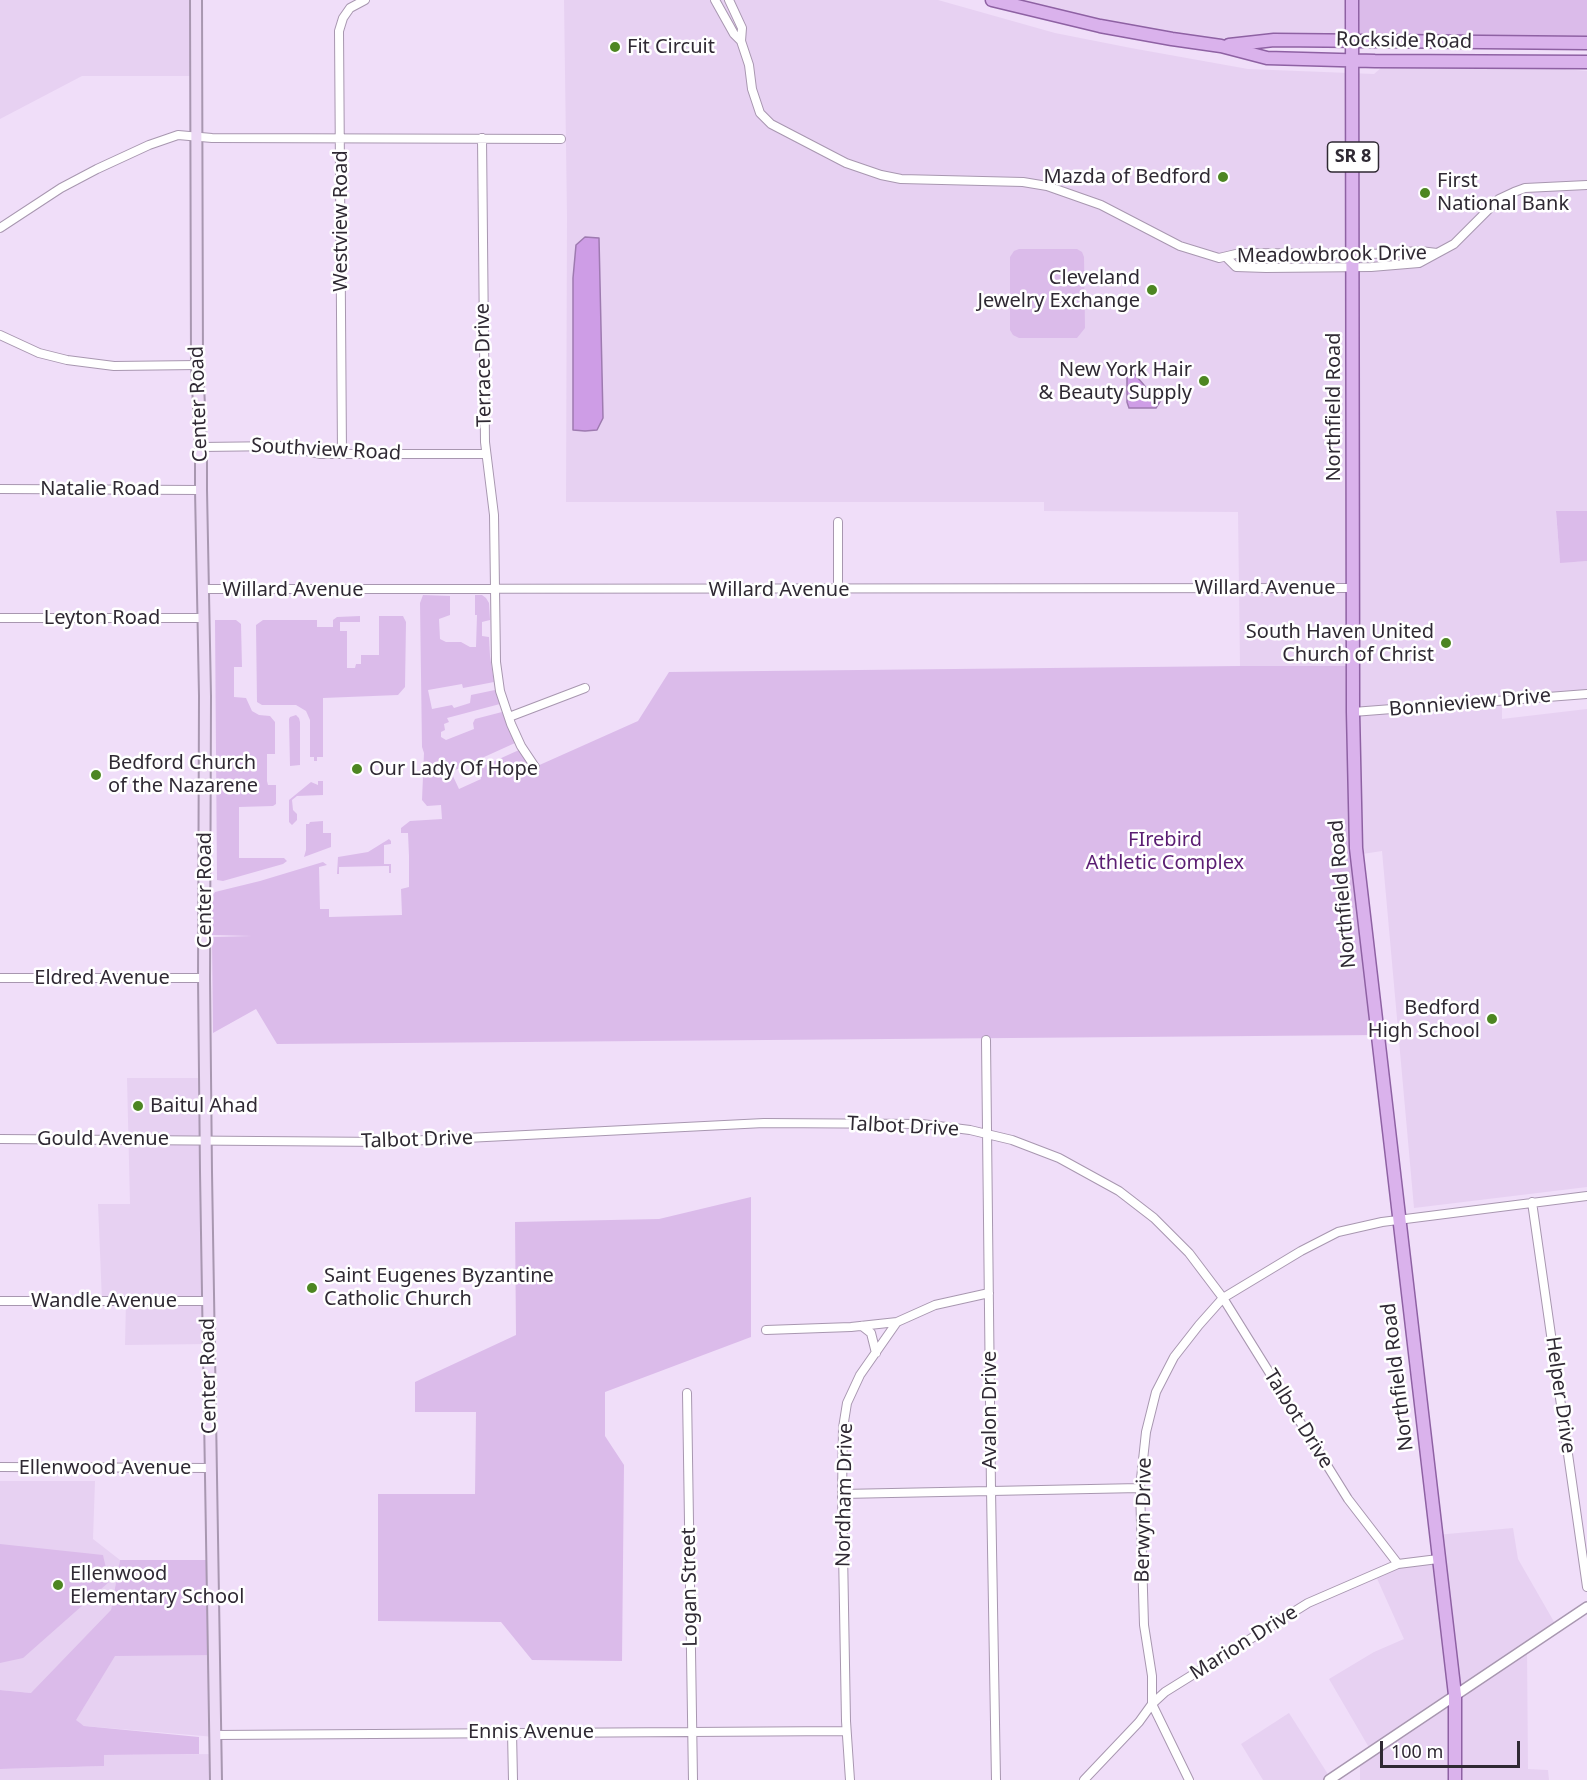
<!DOCTYPE html>
<style>
body{margin:0}
#map{position:relative;width:1587px;height:1780px;overflow:hidden;background:#f0def9;font-family:"Noto Sans",sans-serif}
canvas{display:block}
.scale{position:absolute;left:1380px;top:1741px;width:140px;height:27px;box-sizing:border-box;border:3px solid #2f2933;border-top:0;padding-left:8px;font-size:18px;line-height:21px;white-space:nowrap;color:#2f2933;-webkit-text-stroke:4px #fff;paint-order:stroke}
</style>
<div id="map">
<canvas width="1587" height="1780"></canvas>
<div class="scale">100 m</div>
</div>
<script>
const context = document.querySelector('canvas').getContext('2d');
context.lineJoin = 'round';
function fillPath(path, color) { context.fillStyle = color; context.fill(path, 'evenodd'); }
const toPath = rows => new Path2D(rows.map(r => 'M' + r).join(''));
function strokePath(path, color, width, dash) { context.strokeStyle = color; context.lineWidth = width; context.lineCap = dash ? 'butt' : 'round'; context.setLineDash(dash || []); context.stroke(path); }
function write(font, color, halo, rows, align = 'center') {
  context.font = font + ' "Noto Sans",sans-serif'; context.lineWidth = 5; context.setLineDash([]); context.textBaseline = 'middle'; context.strokeStyle = halo; context.fillStyle = color; for (const [text, x, y, turn = 0] of rows) {
    context.save(); context.translate(x, y); context.rotate((+turn || 0) * Math.PI / 180); context.textAlign = isNaN(turn) ? turn : align; if (halo) context.strokeText(text, 0, 0); context.fillText(text, 0, 0); context.restore();
  }
}
fillPath(toPath([
 [0,0,196,0,196,76,82,76,0,119],
 [564,0,938,0,1055,33,1131,48,1248,69,1374,74,1381,68,1403,67,1553,68,1587,71,1587,511,1556,512,1560,562,1587,561,1587,694,1502,700,1502,719,1587,709,1587,1187,1414,1208,1382,851,1356,855,1352,666,1240,666,1238,512,1044,511,1044,502,566,502,567,217],
 [992,0,1352,0,1353,41,1221,46],
 [127,1078,205,1078,209,1344,125,1345,126,1301,102,1301,98,1204,130,1204],
 [0,1481,95,1481,93,1539,120,1560,111,1610,214,1655,215,1737,84,1726,31,1693,0,1690],
 [1513,1528,1518,1559,1557,1627,1527,1648,1528,1769,1548,1770,1549,1780,1360,1780,1360,1759,1371,1751,1329,1679,1374,1652,1404,1639,1375,1574,1398,1564,1438,1559,1436,1535],
 [1289,1713,1331,1779,1329,1780,1263,1780,1241,1744],
 [216,1754,216,1780,0,1780,0,1769,103,1766,104,1755]
]), '#e7d1f2');
fillPath(toPath([
 [1352,0,1587,0,1587,43,1353,41],
 [1019,249,1077,249,1082,252,1084,257,1085,328,1077,338,1019,338,1013,335,1010,330,1010,257,1014,251],
 [1556,511,1587,511,1587,561,1560,563],
 [423,595,450,596,450,615,439,619,440,639,446,642,461,642,470,647,476,647,477,615,475,615,475,595,482,595,486,598,489,603,490,620,482,622,482,636,489,637,490,656,494,682,463,688,462,684,428,690,432,709,452,705,454,708,470,703,471,695,495,690,500,704,447,718,449,722,444,724,445,730,441,732,441,737,446,740,474,729,473,723,475,719,502,712,515,743,451,772,459,789,481,779,477,769,519,750,534,775,535,767,638,721,669,672,1240,666,1353,666,1356,848,1378,1035,277,1044,256,1009,213,1033,212,937,252,936,212,935,211,899,215,892,260,881,323,862,327,865,319,867,320,909,329,909,329,917,402,915,401,889,409,887,409,856,408,833,401,833,401,828,410,821,442,819,441,805,427,806,422,800,424,753,422,747,420,603],
 [360,616,360,622,340,622,340,631,347,631,347,668,355,668,356,664,361,664,361,655,379,655,379,616,403,616,406,622,405,687,398,695,323,698,323,757,317,757,317,761,314,761,314,757,310,757,310,720,306,711,296,705,262,705,257,702,256,625,263,620,317,620,317,627,333,627,333,620,337,617],
 [215,620,236,620,241,624,242,667,234,667,234,697,246,698,252,711,259,715,270,716,275,722,275,754,267,754,267,781,268,785,276,785,276,804,273,806,239,807,239,858,284,858,287,861,283,864,223,881,217,880],
 [296,715,299,718,300,722,300,765,290,766,289,719,290,717],
 [318,781,323,781,323,795,297,796,292,800,293,810,297,814,297,820,292,825,289,822,289,800,311,782,318,785],
 [323,821,323,833,331,833,331,847,304,857,306,850,306,824,309,824,310,822],
 [389,839,391,841,391,844,384,845,384,864,391,864,391,873,389,873,389,866,385,866,339,867,339,874,337,874,338,857,368,852],
 [751,1197,751,1337,605,1392,605,1436,624,1465,622,1661,532,1660,501,1622,378,1621,378,1494,475,1494,476,1412,415,1412,415,1382,516,1335,515,1222,659,1219],
 [0,1544,103,1555,109,1582,23,1658,0,1663],
 [120,1560,212,1560,214,1655,115,1656,76,1720,84,1726,199,1737,199,1754,104,1755,104,1766,0,1769,0,1690,31,1693,111,1610]
]), '#dbbbea');
const water = toPath([
 [585,237,599,238,603,418,597,430,585,431,573,430,573,278,576,245,585,237],
 [1132,371,1149,391,1161,400,1156,408,1129,408,1127,402,1127,372,1132,371]
]);
fillPath(water, '#ce9de6');
strokePath(water, '#9e7ab0', 1.5);
const minor = toPath([
 [715,0,734,34,741,41],
 [729,0,742,28,741,41,749,65,752,89,760,113,771,124,846,163,881,175,901,179,1023,182,1047,186,1101,205,1180,246,1219,258,1240,253,1372,254,1420,251,1437,253],
 [482,138,485,442,494,515,496,662,500,691,511,724,521,746,535,767],
 [0,228,61,188,97,169,149,145,178,135,212,138,561,139],
 [1227,258,1236,267,1266,268,1371,267,1419,263,1454,244,1499,199,1514,192,1525,188,1587,185],
 [0,335,39,353,67,360,114,366,197,365],
 [201,447,282,446,321,454,486,454],
 [342,454,339,31,343,18,350,8,365,0],
 [0,489,201,490],
 [204,589,1353,588],
 [838,590,838,522],
 [0,618,204,618],
 [1353,712,1587,694],
 [509,717,585,688],
 [0,978,204,978],
 [986,1040,991,1490,996,1780],
 [0,1139,387,1142,764,1123,922,1124,970,1130,1012,1140,1059,1158,1119,1191,1154,1218,1189,1253,1223,1298,1348,1499,1398,1564],
 [1532,1202,1587,1587],
 [0,1301,208,1301],
 [862,1326,871,1333,876,1353],
 [766,1330,851,1327,897,1322],
 [687,1393,693,1780],
 [0,1467,210,1468],
 [842,1494,1140,1488],
 [512,1732,513,1780],
 [215,1735,846,1731],
 [850,1780,846,1721,842,1494,843,1428,847,1403,860,1375,897,1322,935,1305,989,1293],
 [1084,1780,1139,1722,1152,1704,1165,1692,1308,1603,1398,1564,1438,1559],
 [1189,1780,1152,1704,1152,1676,1144,1625,1140,1488,1146,1432,1156,1392,1174,1357,1199,1325,1223,1298,1301,1251,1338,1232,1382,1222,1587,1196]
]);
const tertiary = toPath([
 [1329,1780,1587,1607]
]);
const secondary = toPath([
 [196,0,197,365,201,447,201,490,205,696,204,978,206,1172,216,1780]
]);
const primary = toPath([
 [992,0,1100,26,1172,39,1221,46,1267,58,1375,61,1587,62],
 [1352,0,1353,712,1356,848,1455,1695,1455,1780],
 [1229,45,1274,40,1587,43]
]);
strokePath(minor, '#a897b0', 10);
strokePath(tertiary, '#a897b0', 12);
strokePath(secondary, '#a897b0', 14);
strokePath(primary, '#8e61a3', 15);
strokePath(minor, '#fff', 8);
strokePath(tertiary, '#fff', 9);
strokePath(secondary, '#ecd9f5', 10);
strokePath(primary, '#dab2ec', 12);
for (const [x, y, r, color] of [
 [615,47,6,"#4d8622"],
 [1223,177,6,"#4d8622"],
 [1425,193,6,"#4d8622"],
 [1152,290,6,"#4d8622"],
 [1204,381,6,"#4d8622"],
 [1446,643,6,"#4d8622"],
 [357,769,6,"#4d8622"],
 [96,775,6,"#4d8622"],
 [1492,1019,6,"#4d8622"],
 [138,1106,6,"#4d8622"],
 [312,1288,6,"#4d8622"],
 [58,1585,6,"#4d8622"]
]) { const dot = new Path2D(); dot.arc(x, y, r, 0, 2 * Math.PI); context.fillStyle = color; context.fill(dot); strokePath(dot, '#fff', 2); }
for (const [x, y, w] of [
 [1353,157,51]
]) { const box = new Path2D(); box.roundRect(x - w / 2, y - 15, w, 30, 4.5); context.fillStyle = '#fff'; context.fill(box); strokePath(box, '#2f2933', 1.5); }
write('bold 18px', '#2f2933', null, [
 ["SR 8",1353,157]
]);
write('20px', '#2f2933', '#fff', [
 ["Rockside Road",1404,41,1],
 ["Westview Road",341,221,-90],
 ["Meadowbrook Drive",1332,255,-1],
 ["Terrace Drive",484,365,-91],
 ["Center Road",199,404,-92],
 ["Northfield Road",1334,407,-90],
 ["Southview Road",326,450,3],
 ["Natalie Road",100,489],
 ["Willard Avenue",1265,588],
 ["Willard Avenue",293,590],
 ["Willard Avenue",779,590],
 ["Leyton Road",102,618],
 ["Bonnieview Drive",1470,703,-5],
 ["Center Road",205,890,-90],
 ["Northfield Road",1343,894,-95],
 ["Eldred Avenue",102,978],
 ["Talbot Drive",903,1127,3],
 ["Gould Avenue",103,1139],
 ["Talbot Drive",417,1140,-2],
 ["Wandle Avenue",104,1301],
 ["Center Road",209,1376,-91],
 ["Northfield Road",1398,1377,-97],
 ["Helper Drive",1560,1395,82],
 ["Avalon Drive",990,1410,-90],
 ["Talbot Drive",1298,1419,58],
 ["Ellenwood Avenue",105,1468],
 ["Nordham Drive",845,1495,-89],
 ["Berwyn Drive",1144,1520,-89],
 ["Logan Street",690,1587,-91],
 ["Marion Drive",1244,1643,-32],
 ["Ennis Avenue",531,1732]
]);
write('20px', '#2f2933', '#fff', [
 ["Fit Circuit",627,47],
 ["Mazda of Bedford",1211,177,"right"],
 ["First",1437,181],
 ["National Bank",1437,204],
 ["Cleveland",1140,278,"right"],
 ["Jewelry Exchange",1140,301,"right"],
 ["New York Hair",1192,370,"right"],
 ["& Beauty Supply",1192,393,"right"],
 ["South Haven United",1434,632,"right"],
 ["Church of Christ",1434,655,"right"],
 ["Bedford Church",108,763],
 ["of the Nazarene",108,786],
 ["Our Lady Of Hope",369,769],
 ["Bedford",1480,1008,"right"],
 ["High School",1480,1031,"right"],
 ["Baitul Ahad",150,1106],
 ["Saint Eugenes Byzantine",324,1276],
 ["Catholic Church",324,1299],
 ["Ellenwood",70,1574],
 ["Elementary School",70,1597]
], 'left');
write('20px', '#5b1e73', '#fff', [
 ["FIrebird",1165,840],
 ["Athletic Complex",1165,863]
]);
</script>
